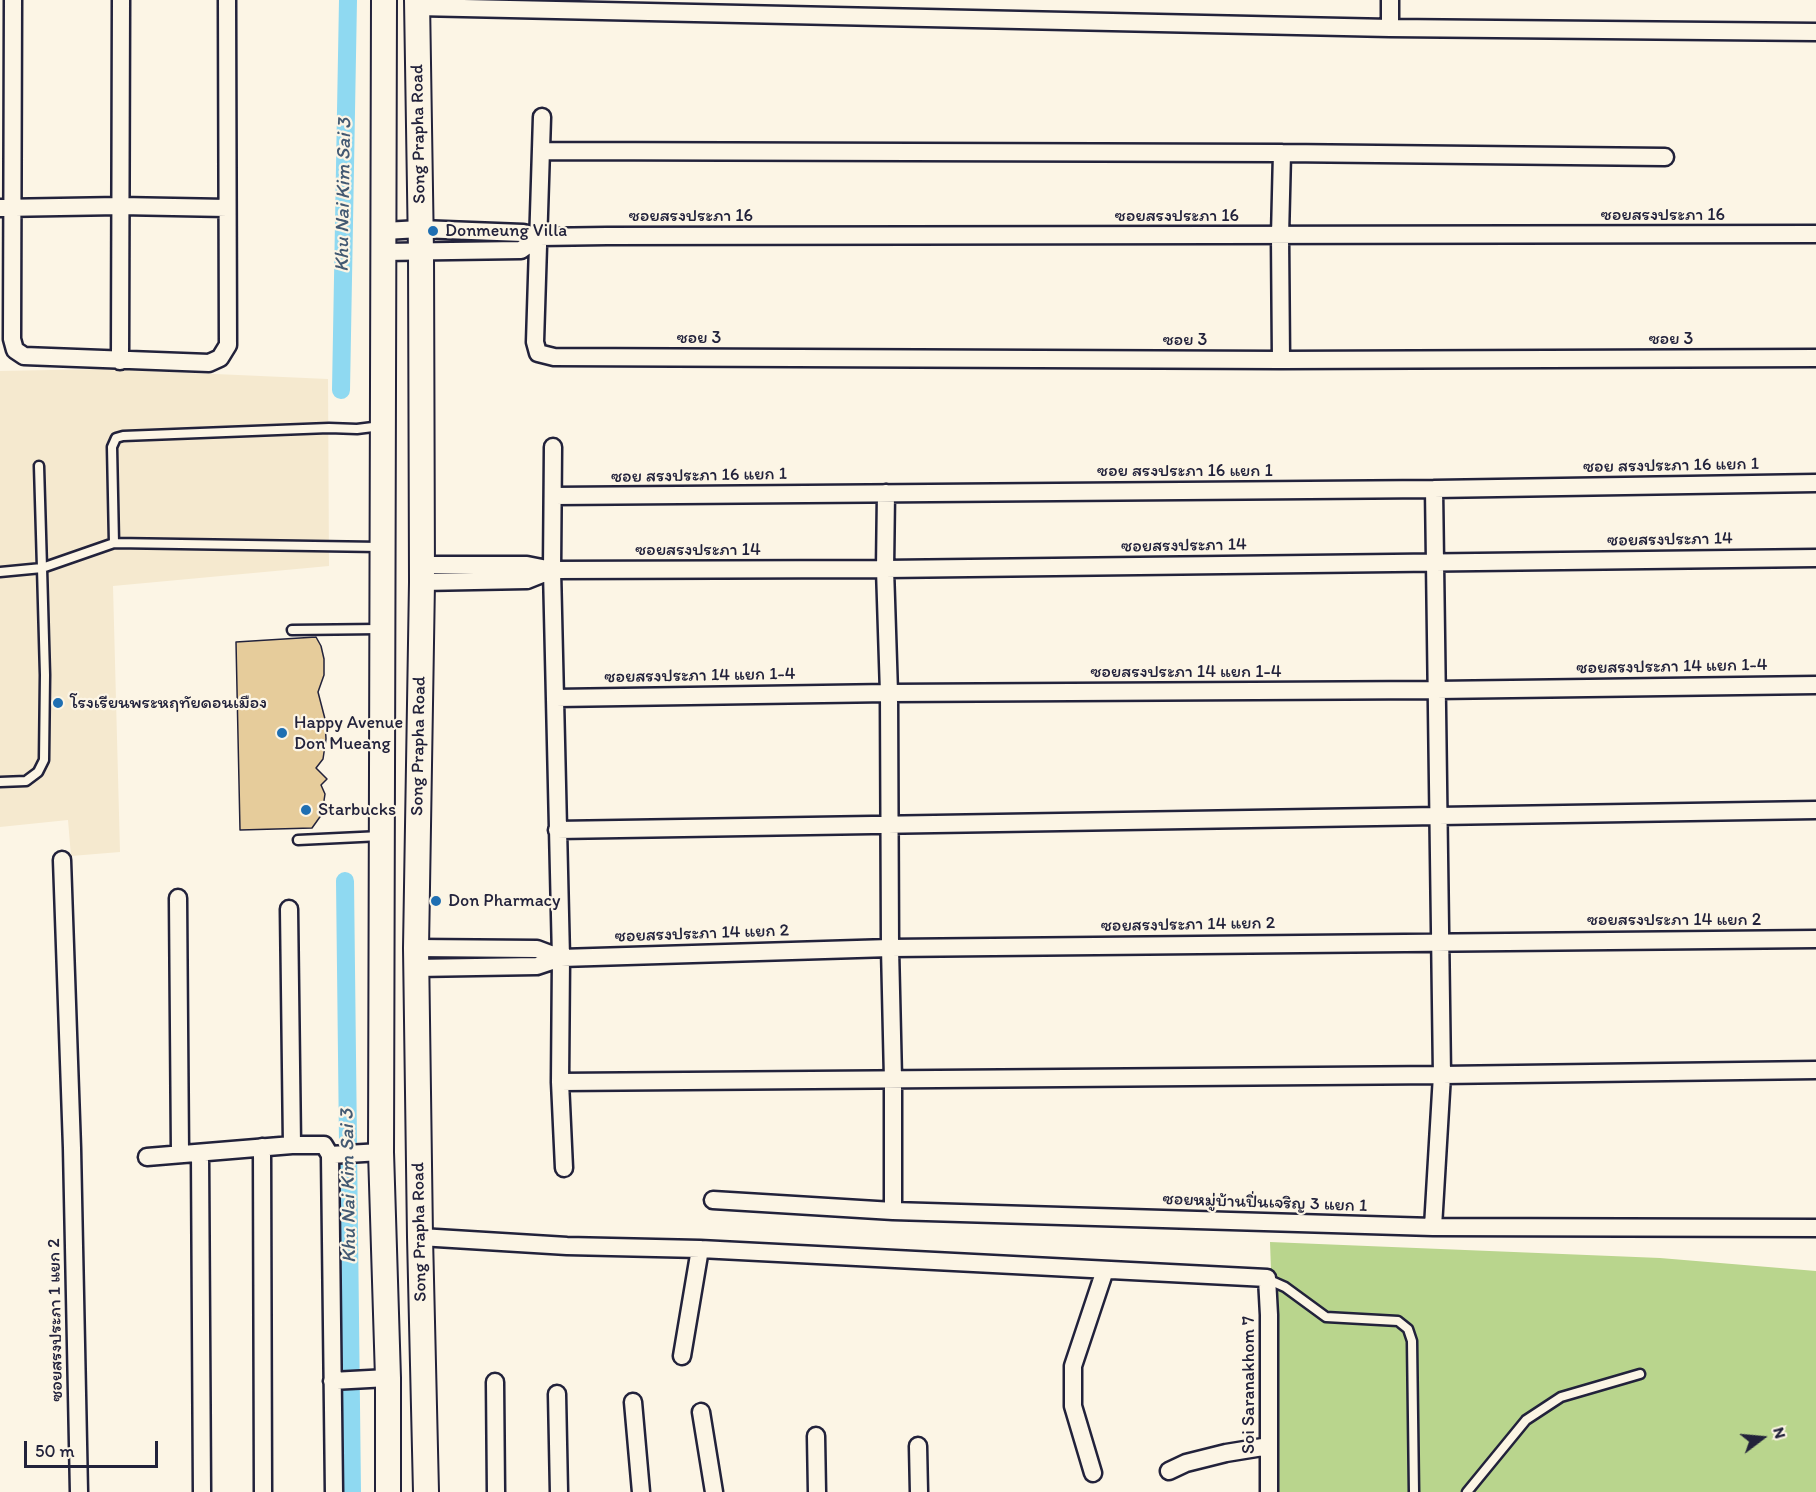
<!DOCTYPE html>
<meta charset="utf-8">
<style>
body{margin:0}
#map{position:relative;width:1816px;height:1492px;overflow:hidden;background:#fcf5e5;font-family:Itim,sans-serif}
canvas{display:block}
.north{position:absolute;left:1732px;top:1408px;width:60px;height:60px;-webkit-text-stroke:4px #fcf5e5;paint-order:stroke;rotate:74deg;font-size:16px;font-weight:700;line-height:24px;text-align:center;color:#22223b}
.north::after{content:'';display:block;margin:auto;width:21px;height:27px;background:#22223b;clip-path:polygon(50% 0,100% 100%,50% 72%,0 100%)}
.scale{position:absolute;left:24px;top:1441px;width:134px;height:27px;box-sizing:border-box;border:3px solid #22223b;border-top:0;padding-left:8px;font-size:18px;line-height:21px;white-space:nowrap;color:#22223b;-webkit-text-stroke:4px #fcf5e5;paint-order:stroke}
</style>
<div id="map">
<canvas width="1816" height="1492"></canvas>
<div class="north">N</div>
<div class="scale">50 m</div>
</div>
<script>
const context = document.querySelector('canvas').getContext('2d');
context.lineJoin = 'round';
function fillPath(path, color) { context.fillStyle = color; context.fill(path, 'evenodd'); }
const toPath = rows => new Path2D(rows.map(r => 'M' + r).join(''));
function strokePath(path, color, width, dash) { context.strokeStyle = color; context.lineWidth = width; context.lineCap = dash ? 'butt' : 'round'; context.setLineDash(dash || []); context.stroke(path); }
function write(font, color, halo, rows, align = 'center') {
  context.font = font + ' Itim,"Playpen Sans Thai",sans-serif'; context.lineWidth = 4.5; context.setLineDash([]); context.textBaseline = 'middle'; context.strokeStyle = halo; context.fillStyle = color; for (const [text, x, y, turn = 0] of rows) {
    context.save(); context.translate(x, y); context.rotate((+turn || 0) * Math.PI / 180); context.textAlign = isNaN(turn) ? turn : align; if (halo) context.strokeText(text, 0, 0); context.fillText(text, 0, 0); context.restore();
  }
}
fillPath(toPath([
 [103,369,328,379,329,566,113,586,120,852,71,856,68,820,0,827,0,371]
]), '#f5e9cf');
fillPath(toPath([
 [1270,1242,1660,1258,1816,1271,1816,1492,1279,1492]
]), '#b9d58d');
strokePath(toPath([
 [341,390,348,0],
 [345,881,352,1492]
]), '#8fd9f1', 18);
const building = toPath([
 [316,637,321,646,324,659,324,675,318,692,325,719,326,739,323,759,316,768,327,779,321,785,325,794,322,814,312,828,240,830,236,642,316,637]
]);
fillPath(building, '#e6cc9b');
strokePath(building, '#22223b', 1.5);
const service = toPath([
 [380,547,114,543,112,447,116,438,123,436,329,428,357,429,381,426],
 [0,572,42,568,39,466],
 [292,630,379,629],
 [0,782,26,781,38,772,44,760,45,675,42,568,114,543],
 [298,840,381,836],
 [1267,1279,1285,1287,1326,1317,1398,1321,1408,1329,1412,1341,1414,1492],
 [1467,1492,1526,1420,1561,1397,1640,1374]
]);
const minor = toPath([
 [13,0,12,339,15,350,24,356,209,363,220,358,228,345,227,0],
 [417,7,1390,28,1816,32],
 [1390,28,1390,0],
 [542,117,535,342,538,353,554,357,1281,360,1816,358],
 [542,151,1282,153,1665,157],
 [0,208,120,206,227,208],
 [384,231,420,229,523,233,539,237,607,236,1816,234],
 [383,252,521,250,539,237],
 [1281,360,1280,236,1282,153],
 [120,361,121,0],
 [553,447,552,570,561,958,560,1082,564,1168],
 [886,493,885,569,889,693,890,948,893,1079,893,1211],
 [554,496,1434,489,1816,483],
 [421,565,527,565,552,570,885,569,1816,558],
 [422,582,527,580,552,570],
 [556,698,889,693,1436,690,1816,685],
 [557,830,1816,810],
 [62,860,72,1148,79,1492],
 [178,898,180,1153],
 [289,909,292,1145],
 [416,948,537,949,561,958],
 [416,968,537,966,561,958,890,948,1816,939],
 [560,1082,1442,1075,1816,1070],
 [262,1147,263,1492],
 [200,1154,202,1492],
 [330,1155,334,1492],
 [147,1157,292,1145,324,1145,330,1155,381,1152],
 [713,1200,893,1211,1433,1227,1816,1228],
 [1433,1227,1442,1075,1434,489],
 [420,1237,567,1246,700,1249,1267,1278,1269,1315,1269,1492],
 [682,1356,700,1249],
 [332,1381,388,1378],
 [495,1382,496,1492],
 [557,1394,559,1492],
 [633,1402,641,1492],
 [701,1412,714,1492],
 [816,1436,817,1492],
 [918,1446,919,1492],
 [1169,1471,1186,1463,1226,1453,1269,1446],
 [1093,1473,1073,1406,1073,1366,1105,1270]
]);
const secondary = toPath([
 [384,0,381,1152,388,1378,388,1492],
 [417,0,421,252,422,582,416,948,420,1237,426,1492]
]);
strokePath(service, '#22223b', 13);
strokePath(minor, '#22223b', 21);
strokePath(secondary, '#22223b', 28);
strokePath(service, '#fcf5e5', 8);
strokePath(minor, '#fcf5e5', 16);
strokePath(secondary, '#fcf5e5', 24);
for (const [x, y, r, color] of [
 [433,231,6,"#1f6fb2"],
 [58,703,6,"#1f6fb2"],
 [282,733,6,"#1f6fb2"],
 [306,810,6,"#1f6fb2"],
 [436,901,6,"#1f6fb2"]
]) { const dot = new Path2D(); dot.arc(x, y, r, 0, 2 * Math.PI); context.fillStyle = color; context.fill(dot); strokePath(dot, '#fcf5e5', 2); }
write('18px', '#22223b', '#fcf5e5', [
 ["Song Prapha Road",419,134,-91],
 ["ซอยสรงประภา 16",1663,215],
 ["ซอยสรงประภา 16",691,216],
 ["ซอยสรงประภา 16",1177,216],
 ["ซอย 3",699,338],
 ["ซอย 3",1671,339],
 ["ซอย 3",1185,340],
 ["ซอย สรงประภา 16 แยก 1",1671,466,-1],
 ["ซอย สรงประภา 16 แยก 1",1185,471],
 ["ซอย สรงประภา 16 แยก 1",699,476,-1],
 ["ซอยสรงประภา 14",1670,540,-1],
 ["ซอยสรงประภา 14",1184,546,-1],
 ["ซอยสรงประภา 14",698,550],
 ["ซอยสรงประภา 14 แยก 1-4",1672,667,-1],
 ["ซอยสรงประภา 14 แยก 1-4",1186,672],
 ["ซอยสรงประภา 14 แยก 1-4",700,676,-1],
 ["Song Prapha Road",419,746,-89],
 ["ซอยสรงประภา 14 แยก 2",1674,920],
 ["ซอยสรงประภา 14 แยก 2",1188,925,-1],
 ["ซอยสรงประภา 14 แยก 2",702,934,-2],
 ["ซอยหมู่บ้านปิ่นเจริญ 3 แยก 1",1265,1203,2],
 ["Song Prapha Road",420,1232,-91],
 ["ซอยสรงประภา 1 แยก 2",56,1320,-91],
 ["Soi Saranakhom 7",1249,1385,-90]
]);
write('18px', '#22223b', '#fcf5e5', [
 ["Donmeung Villa",445,231],
 ["โรงเรียนพระหฤทัยดอนเมือง",70,703],
 ["Happy Avenue",294,723],
 ["Don Mueang",294,744],
 ["Starbucks",318,810],
 ["Don Pharmacy",448,901]
], 'left');
write('italic 20px', '#435972', '#fcf5e5', [
 ["Khu Nai Kim Sai 3",344,195,-89],
 ["Khu Nai Kim Sai 3",349,1186,-91]
]);
</script>
